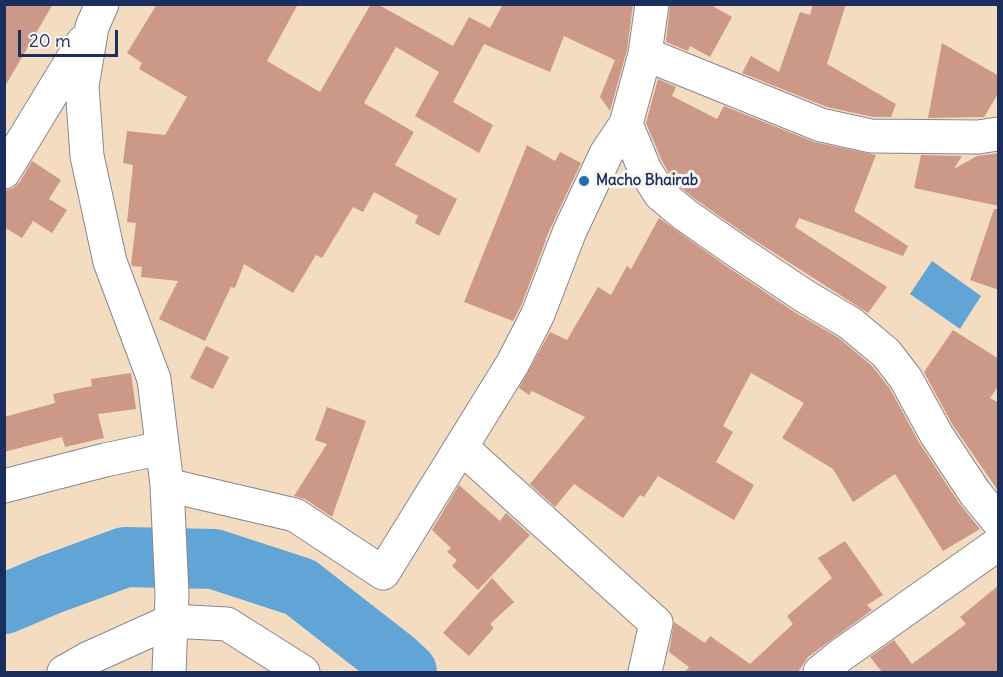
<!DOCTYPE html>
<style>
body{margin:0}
#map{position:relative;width:1003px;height:677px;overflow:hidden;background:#f4dcc1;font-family:Delius,sans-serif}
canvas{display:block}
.frame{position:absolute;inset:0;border:6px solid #1b2f5e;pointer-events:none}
.scale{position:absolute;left:18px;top:30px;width:100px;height:27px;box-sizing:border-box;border:3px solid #1b2f5e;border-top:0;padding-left:8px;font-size:18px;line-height:21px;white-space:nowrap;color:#1b2f5e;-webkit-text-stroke:4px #f6f6f2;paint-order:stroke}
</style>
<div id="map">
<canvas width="1003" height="677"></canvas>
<div class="frame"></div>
<div class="scale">20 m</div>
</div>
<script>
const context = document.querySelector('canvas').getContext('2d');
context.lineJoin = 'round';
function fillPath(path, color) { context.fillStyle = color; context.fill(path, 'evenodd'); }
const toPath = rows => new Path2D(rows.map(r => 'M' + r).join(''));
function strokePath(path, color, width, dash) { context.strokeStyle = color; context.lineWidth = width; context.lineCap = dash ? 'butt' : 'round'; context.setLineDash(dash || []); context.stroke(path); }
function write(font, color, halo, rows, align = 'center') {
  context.font = font + ' Delius,sans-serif'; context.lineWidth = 6; context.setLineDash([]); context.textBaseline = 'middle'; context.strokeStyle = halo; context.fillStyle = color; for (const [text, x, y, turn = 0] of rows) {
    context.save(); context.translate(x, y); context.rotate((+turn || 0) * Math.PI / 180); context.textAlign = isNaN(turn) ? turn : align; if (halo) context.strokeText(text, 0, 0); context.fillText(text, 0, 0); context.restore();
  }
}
fillPath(toPath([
 [932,261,981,296,960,329,910,294]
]), '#61a5d6');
strokePath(toPath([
 [4,604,49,585,125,557,214,559,300,587,395,661,407,672]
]), '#61a5d6', 60);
fillPath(toPath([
 [4,4,53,4,4,88],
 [157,4,298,4,267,61,320,92,371,4,377,4,453,46,469,17,490,28,503,4,633,4,627,50,610,111,600,97,615,60,564,36,550,72,484,44,453,102,493,125,479,153,415,116,439,72,396,47,364,103,414,132,395,165,457,199,439,236,415,223,418,216,374,192,363,212,353,207,322,258,316,255,293,293,244,264,235,288,231,287,205,341,159,319,178,281,141,277,142,267,132,266,131,264,136,223,127,222,133,165,123,163,127,131,165,135,187,97,139,69,142,63,127,53],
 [670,4,709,4,732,17,710,57,690,46,688,51,666,42],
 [813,4,846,4,827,64,896,104,891,117,873,117,827,107,742,73,751,56,779,72,800,12,810,15],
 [942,43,999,76,999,92,984,117,928,118],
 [658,79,676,87,672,96,717,119,724,106,814,142,876,155,854,211,908,246,903,256,799,218,795,227,887,287,868,313,748,236,695,199,674,182,662,161,646,123],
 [527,145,555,161,560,152,581,163,545,240,546,240,521,306,513,321,464,302],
 [999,153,999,206,914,188,921,155,962,156,954,169,977,156],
 [32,161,61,180,49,199,67,210,52,233,33,221,22,238,4,227,4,191,13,188,20,182],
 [994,209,999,209,999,290,970,280],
 [659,218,726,266,796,313,839,338,872,366,890,389,920,444,959,503,980,529,943,551,895,474,853,502,833,469,782,438,804,403,751,373,723,426,733,432,716,462,754,485,734,520,658,476,644,497,640,495,623,518,574,484,555,507,530,484,585,417,532,391,529,395,519,388,550,332,567,340,598,287,611,295,627,266,631,269],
 [953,330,999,359,999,385,990,398,999,403,999,492,952,424,924,372],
 [206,346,229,357,213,389,190,378],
 [131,373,136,409,98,414,104,438,65,447,62,437,4,452,4,417,55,403,53,394,92,386,91,379],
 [327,407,366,421,332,517,305,499,294,496,327,444,315,440],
 [459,485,500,521,506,513,530,535,478,590,452,566,457,560,447,552,451,548,432,530],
 [845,541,883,595,867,605,872,610,808,657,798,672,685,672,689,667,669,652,674,622,705,643,710,636,750,664,793,624,787,616,832,578,818,558],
 [492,578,514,602,490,624,494,628,469,656,443,633],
 [999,585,999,672,882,672,870,657,894,640,912,664,966,624,960,617]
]), '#cc9888');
const minor = toPath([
 [645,54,821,125,871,136,978,137,998,134],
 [626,124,645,170,660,194,684,214,737,251,806,297,850,323,886,353,906,379,936,434,975,493,998,521],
 [4,172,83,42],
 [461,447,656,623,645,672],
 [167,485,295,515,383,573,513,363,538,314,569,233,606,154,626,124,645,54,652,4],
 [4,486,105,460,162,448],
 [64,672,87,659,171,621,172,594,167,485,154,379,110,262,87,156,82,86,92,27,102,4],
 [169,672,171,621,227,624,303,672],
 [820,672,841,655,998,544]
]);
strokePath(minor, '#888690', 35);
strokePath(minor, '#fff', 33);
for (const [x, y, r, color] of [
 [584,181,6,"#1f6fb2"]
]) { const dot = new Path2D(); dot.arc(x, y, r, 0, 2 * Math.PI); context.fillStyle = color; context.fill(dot); strokePath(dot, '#f6f6f2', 2); }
write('bold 15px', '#1b2f5e', '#f6f6f2', [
 ["Macho Bhairab",596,181]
], 'left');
</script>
